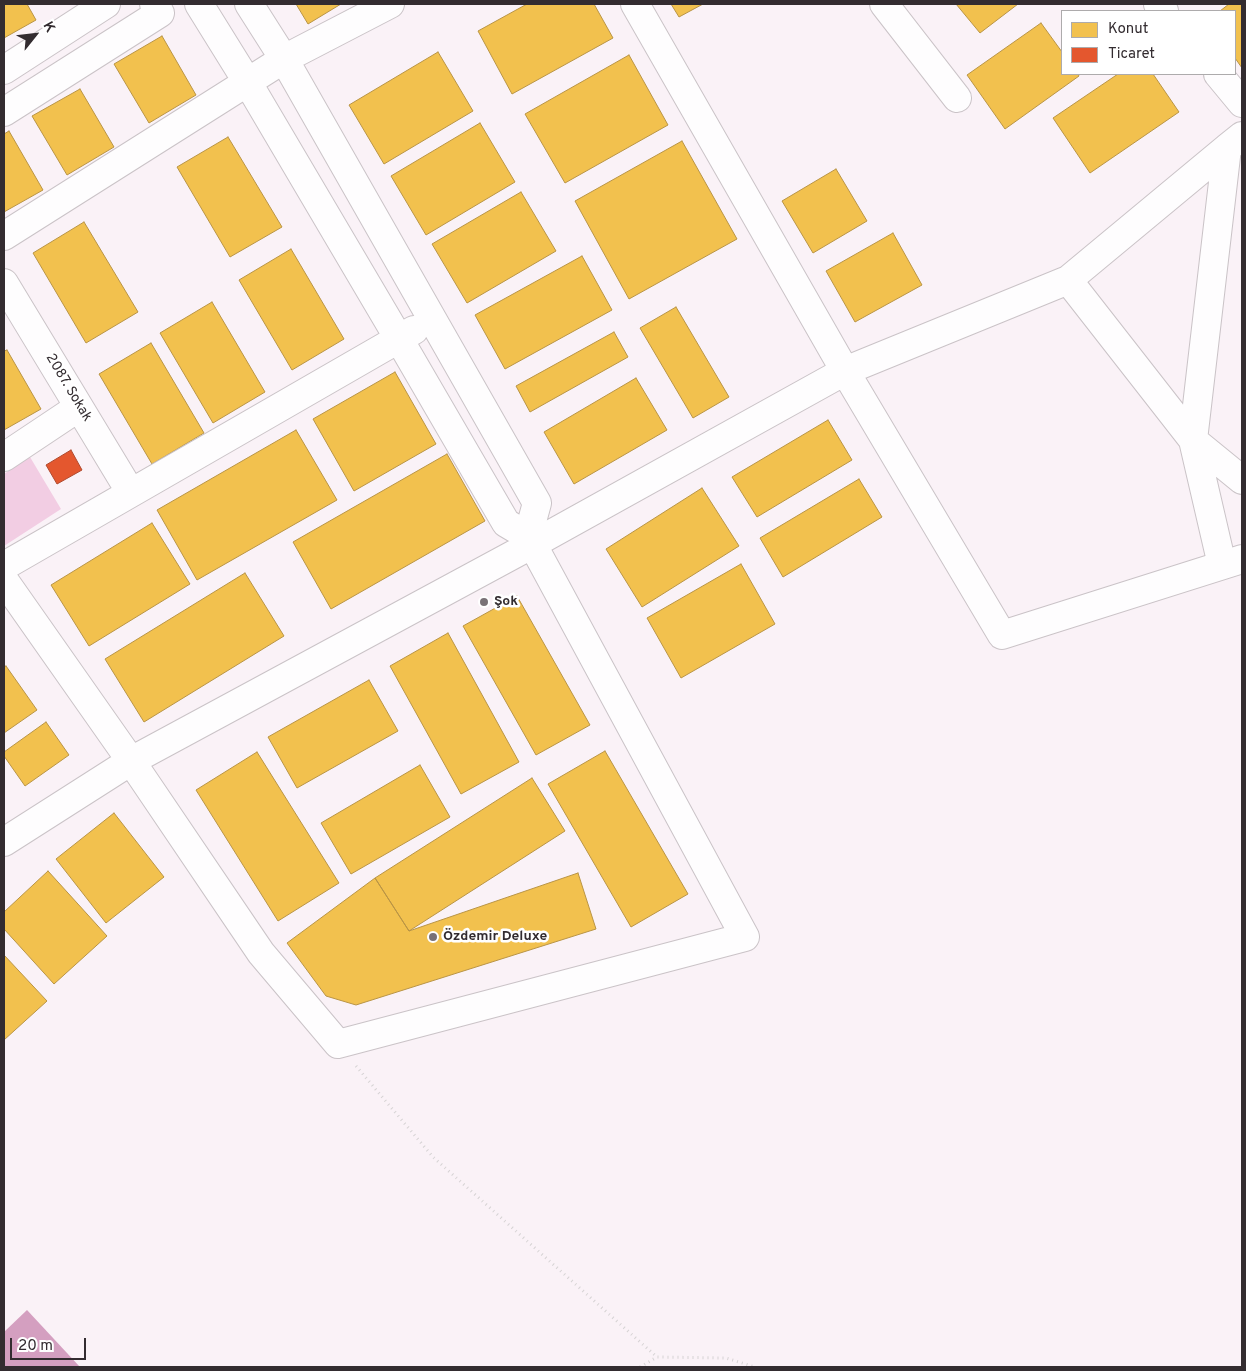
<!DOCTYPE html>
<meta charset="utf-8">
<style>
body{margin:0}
#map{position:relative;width:1246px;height:1371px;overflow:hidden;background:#faf2f7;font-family:Overpass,sans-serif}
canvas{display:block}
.frame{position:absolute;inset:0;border:5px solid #332c30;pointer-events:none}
.legend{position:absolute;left:1061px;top:10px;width:175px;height:65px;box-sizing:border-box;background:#fff;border:1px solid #adabac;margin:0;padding:6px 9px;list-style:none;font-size:15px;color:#332c30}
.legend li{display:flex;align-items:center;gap:10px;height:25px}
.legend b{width:25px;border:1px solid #adabac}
.north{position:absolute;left:10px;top:10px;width:50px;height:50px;-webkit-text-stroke:4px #fff;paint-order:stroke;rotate:61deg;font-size:14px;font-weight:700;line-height:20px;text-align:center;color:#332c30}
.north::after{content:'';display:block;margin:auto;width:18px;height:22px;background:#332c30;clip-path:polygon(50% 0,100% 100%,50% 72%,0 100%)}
.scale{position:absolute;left:10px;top:1338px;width:76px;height:22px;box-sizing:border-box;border:2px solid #332c30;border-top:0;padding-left:6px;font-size:15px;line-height:18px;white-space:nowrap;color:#332c30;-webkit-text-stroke:4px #fff;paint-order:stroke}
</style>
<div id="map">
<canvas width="1246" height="1371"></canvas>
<div class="frame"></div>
<ul class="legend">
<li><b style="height:14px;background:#f2c14e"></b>Konut</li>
<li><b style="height:14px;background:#e4572e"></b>Ticaret</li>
</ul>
<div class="north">K</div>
<div class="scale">20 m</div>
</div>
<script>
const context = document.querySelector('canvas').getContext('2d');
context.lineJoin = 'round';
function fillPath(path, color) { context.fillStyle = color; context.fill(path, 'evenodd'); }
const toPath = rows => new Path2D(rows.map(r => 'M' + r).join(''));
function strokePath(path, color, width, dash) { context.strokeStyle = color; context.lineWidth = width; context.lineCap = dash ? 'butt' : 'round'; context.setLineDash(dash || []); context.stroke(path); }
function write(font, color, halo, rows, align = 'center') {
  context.font = font + ' Overpass,sans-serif'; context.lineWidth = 5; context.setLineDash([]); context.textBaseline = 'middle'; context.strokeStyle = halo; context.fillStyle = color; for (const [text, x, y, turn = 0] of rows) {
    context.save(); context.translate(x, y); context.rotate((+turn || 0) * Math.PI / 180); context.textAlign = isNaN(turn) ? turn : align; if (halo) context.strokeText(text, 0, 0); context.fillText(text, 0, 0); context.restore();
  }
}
fillPath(toPath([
 [30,457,61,509,4,546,4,474]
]), '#f2cde3');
fillPath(toPath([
 [27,1310,80,1367,4,1367,4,1332]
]), '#d49fc0');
const homes = toPath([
 [4,4,27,4,36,20,4,38,4,4],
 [296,4,341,4,308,24,296,4],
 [527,4,594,4,613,38,512,94,478,31,527,4],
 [671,4,703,4,679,17,671,4],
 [956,4,1018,4,980,33,956,4],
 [1229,4,1242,4,1242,68,1235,58,1235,11,1220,11,1229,4],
 [1041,23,1062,52,1062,74,1078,74,1079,76,1005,129,967,75,1041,23],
 [162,36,196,95,149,123,114,64,162,36],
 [438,52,473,111,384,164,349,105,438,52],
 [629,55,668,125,565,183,525,114,629,55],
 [1118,74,1153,74,1179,112,1090,173,1053,118,1118,74],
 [80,89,114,147,67,175,32,116,80,89],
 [480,123,515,182,426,235,391,176,480,123],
 [9,131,43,190,4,212,4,134,9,131],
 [228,137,282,227,230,257,177,167,228,137],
 [682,141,737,239,629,299,575,201,682,141],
 [836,169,867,221,813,253,782,201,836,169],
 [521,192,556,251,467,303,432,244,521,192],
 [84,222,138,312,86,343,33,253,84,222],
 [893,233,922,285,855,322,826,271,893,233],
 [291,249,344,339,292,370,239,280,291,249],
 [582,256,612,310,505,369,475,315,582,256],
 [212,302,265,392,213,423,160,333,212,302],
 [676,307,729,397,693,418,640,328,676,307],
 [614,332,628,357,530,412,516,386,614,332],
 [151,343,204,433,152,464,99,374,151,343],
 [7,350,41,409,4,430,4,351,7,350],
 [395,372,436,444,354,491,313,419,395,372],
 [636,378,667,430,574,484,544,432,636,378],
 [828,420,852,460,757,517,732,477,828,420],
 [296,430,337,500,197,580,157,510,296,430],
 [447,454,485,521,331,609,293,542,447,454],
 [859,479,882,517,783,577,760,538,859,479],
 [702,488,739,546,642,607,606,549,702,488],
 [152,523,190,584,89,646,51,585,152,523],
 [741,564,775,624,681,678,647,618,741,564],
 [245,573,284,636,144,722,105,659,245,573],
 [517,596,590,725,536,755,463,626,517,596],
 [448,633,519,762,461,794,390,666,448,633],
 [6,666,37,710,4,733,4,667,6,666],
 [369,680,398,731,297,788,268,737,369,680],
 [46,722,69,755,25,786,4,756,4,752,46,722],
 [605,751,688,894,631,927,548,784,605,751],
 [257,752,339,883,278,921,196,790,257,752],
 [420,765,450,817,351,874,321,823,420,765],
 [532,778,565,831,409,931,375,878,532,778],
 [114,813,164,877,106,923,56,859,114,813],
 [48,871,107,936,54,984,4,929,4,912,48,871],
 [578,873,596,929,356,1005,326,996,287,943,375,878,409,931,578,873],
 [4,955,47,1001,4,1040,4,955]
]);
fillPath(homes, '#f2c14e');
strokePath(homes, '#b99445', 1);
const shops = toPath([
 [71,450,82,470,57,484,46,465,71,450]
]);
fillPath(shops, '#e4572e');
strokePath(shops, '#af4a2f', 1);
const minor = toPath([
 [249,4,284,59,537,503,528,536],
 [635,4,845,371,1002,635,1242,559],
 [884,4,957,98],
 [1158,4,1164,11],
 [4,70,106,4],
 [1218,74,1242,103],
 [4,112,160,13,154,4],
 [4,236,284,59,390,4],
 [1068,280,1193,440,1242,480],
 [4,283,131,493],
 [4,457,79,407],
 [1222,565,1193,440,1227,148,1242,136],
 [4,566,414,330],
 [4,580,131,761,261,953,338,1044,745,937,528,536,506,523,399,339,248,83,199,4],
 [4,842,131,761,533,544,845,371,1068,280,1227,148]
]);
strokePath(minor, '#cac3c7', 30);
strokePath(toPath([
 [356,1066,433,1157,657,1357,726,1358,755,1367],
 [640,1367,657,1357]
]), '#d6d3d4', 3, [1, 4]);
strokePath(minor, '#fefdfe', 28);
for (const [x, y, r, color] of [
 [484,602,5,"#797176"],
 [433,937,5,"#797176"]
]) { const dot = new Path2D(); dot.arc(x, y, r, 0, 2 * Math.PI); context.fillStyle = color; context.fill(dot); strokePath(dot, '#fff', 2); }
write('14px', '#332c30', '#fff', [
 ["2087. Sokak",68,388,59]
]);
write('bold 14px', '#332c30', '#fff', [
 ["Şok",494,602],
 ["Özdemir Deluxe",443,937]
], 'left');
</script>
